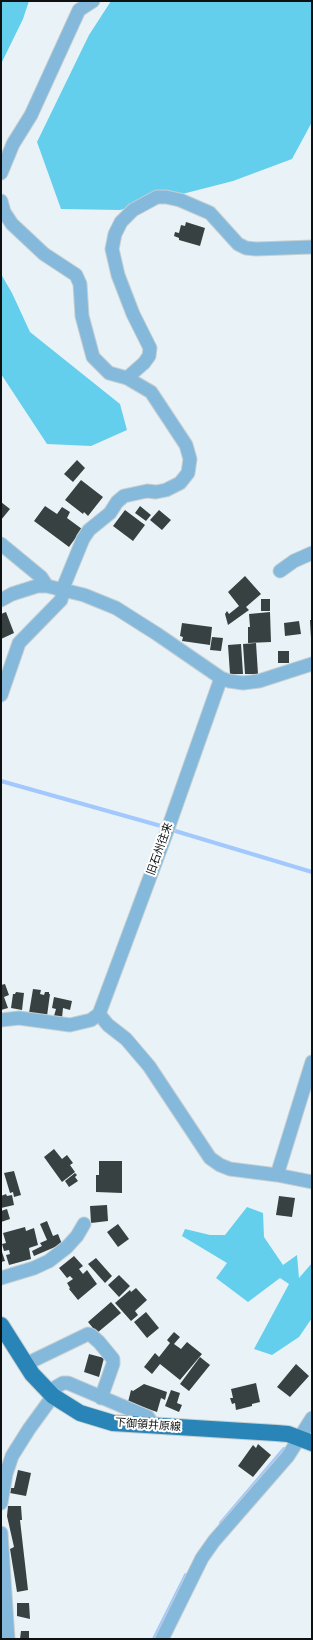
<!DOCTYPE html>
<meta charset="utf-8">
<style>
body{margin:0}
#map{position:relative;width:313px;height:1640px;overflow:hidden;background:#e9f3f7;font-family:Rubik,sans-serif}
canvas{display:block}
.frame{position:absolute;inset:0;border:2px solid #0d1112;pointer-events:none}
</style>
<div id="map">
<canvas width="313" height="1640"></canvas>
<div class="frame"></div>
</div>
<script>
const context = document.querySelector('canvas').getContext('2d');
context.lineJoin = 'round';
function fillPath(path, color) { context.fillStyle = color; context.fill(path, 'evenodd'); }
const toPath = rows => new Path2D(rows.map(r => 'M' + r).join(''));
function strokePath(path, color, width, dash) { context.strokeStyle = color; context.lineWidth = width; context.lineCap = dash ? 'butt' : 'round'; context.setLineDash(dash || []); context.stroke(path); }
function write(font, color, halo, rows, align = 'center') {
  context.font = font + ' Rubik,"Noto Sans JP",sans-serif'; context.lineWidth = 4; context.setLineDash([]); context.textBaseline = 'middle'; context.strokeStyle = halo; context.fillStyle = color; for (const [text, x, y, turn = 0] of rows) {
    context.save(); context.translate(x, y); context.rotate((+turn || 0) * Math.PI / 180); context.textAlign = isNaN(turn) ? turn : align; if (halo) context.strokeText(text, 0, 0); context.fillText(text, 0, 0); context.restore();
  }
}
fillPath(toPath([
 [1,1,29,1,23,19,1,64],
 [111,1,312,1,312,122,292,159,233,181,120,210,61,209,37,142,89,35],
 [1,274,12,293,30,332,120,404,127,430,91,446,47,444,1,374],
 [247,1207,263,1213,264,1237,283,1265,297,1255,299,1278,312,1263,312,1318,299,1337,272,1355,254,1349,289,1284,280,1278,248,1302,216,1278,227,1263,182,1236,185,1229,210,1235,225,1235]
]), '#64ceed');
strokePath(toPath([
 [1,781,161,826],
 [172,830,312,872],
 [221,1523,284,1449],
 [154,1639,186,1575]
]), '#a2c8fd', 4);
fillPath(toPath([
 [186,222,205,228,200,246,179,240,179,238,174,236,175,232,179,233,181,225,185,226],
 [77,460,85,468,73,482,64,474],
 [81,480,103,497,88,516,84,512,83,514,65,500],
 [1,502,10,509,1,520],
 [45,506,57,514,62,507,70,512,67,518,82,529,69,547,34,521],
 [140,506,151,515,146,521,135,513],
 [125,510,145,525,133,541,113,526],
 [159,510,171,520,162,530,150,520],
 [245,576,261,594,246,607,249,610,228,625,225,614,227,611,229,614,239,606,228,592],
 [261,599,270,599,270,611,261,611],
 [6,612,14,633,1,639,1,614],
 [270,612,271,642,248,643,248,627,250,627,249,614],
 [310,620,312,620,312,638,311,638],
 [299,621,301,634,285,636,284,623],
 [182,623,212,627,210,645,182,641,183,637,180,636],
 [212,637,223,638,221,651,210,650],
 [256,643,258,674,245,674,243,644],
 [241,644,243,674,230,674,228,645],
 [278,651,289,651,289,663,278,663],
 [5,984,9,995,4,997,8,1008,1,1010,1,985],
 [33,989,41,990,40,994,44,995,45,992,49,992,49,994,50,994,47,1016,29,1013],
 [16,992,24,993,22,1010,11,1008,13,994,15,994],
 [54,997,72,1001,70,1010,63,1008,62,1018,54,1016,56,1009,52,1008],
 [54,1149,62,1159,67,1155,73,1163,70,1165,75,1172,62,1182,44,1157],
 [99,1161,122,1161,122,1193,96,1192,96,1175,99,1175],
 [14,1171,21,1195,14,1197,13,1192,10,1193,4,1173],
 [75,1173,77,1175,75,1177,78,1181,69,1187,65,1181],
 [6,1194,7,1196,12,1195,14,1205,1,1208,1,1196],
 [279,1196,295,1198,292,1217,276,1215],
 [107,1205,108,1221,91,1223,90,1206],
 [7,1209,10,1219,1,1222,1,1211],
 [47,1221,53,1236,58,1234,62,1244,34,1256,32,1251,42,1246,40,1243,47,1240,40,1224],
 [118,1224,129,1239,118,1247,107,1232],
 [25,1227,26,1231,34,1228,38,1245,29,1248,31,1259,9,1265,6,1255,10,1254,9,1250,4,1251,2,1244,6,1243,3,1233],
 [2,1252,5,1261,1,1262,1,1253],
 [74,1256,83,1266,79,1269,83,1274,87,1270,97,1284,78,1300,69,1289,70,1288,67,1283,73,1279,70,1276,67,1278,59,1268],
 [96,1258,112,1276,105,1283,88,1264],
 [119,1275,130,1286,119,1297,108,1285],
 [136,1288,147,1300,135,1311,138,1315,131,1321,115,1303,130,1290,131,1292],
 [111,1302,121,1313,97,1333,88,1322],
 [146,1312,159,1328,147,1338,134,1322],
 [174,1332,180,1337,174,1344,181,1349,187,1342,202,1354,180,1380,160,1364,152,1374,144,1367,155,1353,159,1357,170,1343,167,1340],
 [89,1354,104,1358,99,1377,84,1372],
 [200,1357,210,1365,189,1391,180,1384],
 [296,1364,309,1376,290,1397,277,1387],
 [256,1383,260,1402,252,1404,252,1406,236,1410,235,1403,232,1404,230,1398,233,1398,231,1389],
 [144,1384,167,1392,165,1400,161,1398,157,1412,128,1402,131,1390,133,1391],
 [171,1390,180,1393,177,1403,182,1405,179,1412,165,1406],
 [258,1444,271,1455,253,1477,238,1466,253,1445,256,1448],
 [18,1470,31,1473,26,1496,10,1493,11,1488,14,1488],
 [8,1506,21,1506,22,1520,20,1520,28,1590,17,1592,10,1549,14,1547,7,1516],
 [17,1603,29,1603,30,1619,17,1616],
 [21,1631,29,1631,29,1639,20,1639]
]), '#384141');
const minor = toPath([
 [1,173,13,144,31,115,79,10,93,1],
 [1,201,4,212,12,224,44,254,76,275,80,284,82,316,93,357,109,373,127,378,151,392,186,445,190,459,188,473,180,483,166,490,156,492,147,491,124,496,117,502,110,513,89,530,83,539,65,583,61,600,19,643,1,695],
 [127,378,144,363,149,356,150,348,133,314,118,275,112,249,115,234,121,222,133,210,157,197,166,197,180,200,210,213,238,244,246,248,256,249,312,247],
 [1,544,41,577,47,586],
 [280,571,294,561,312,553],
 [1,600,12,594,37,586,47,586,84,595,116,608,157,634,221,678,229,681,243,683,259,681,312,664],
 [99,1014,108,1025,126,1039,149,1066,210,1158,220,1165,230,1169,277,1175,312,1182],
 [1,1020,19,1018,70,1025,91,1020,99,1014,166,834,221,678],
 [277,1175,312,1062],
 [1,1278,34,1268,49,1261,67,1247,77,1236,84,1224],
 [26,1364,88,1334,91,1335,99,1342,113,1359,113,1364,101,1398],
 [50,1393,56,1387,63,1383,68,1383,148,1417,154,1426],
 [1,1503,6,1474,12,1456,29,1429,53,1396],
 [1,1533,8,1639],
 [162,1639,202,1558,214,1541,288,1456,312,1418]
]);
const major = toPath([
 [1,1325,32,1374,53,1396,80,1413,113,1423,276,1433,288,1434,312,1443]
]);
strokePath(minor, '#c6cfd2', 15);
strokePath(major, '#c6cfd2', 18);
strokePath(minor, '#84b9dc', 13);
strokePath(major, '#2984b7', 16);
write('11px', '#0d1112', '#fff', [
 ["旧石州往来",160,849,-70],
 ["下御領井原線",148,1425,4]
]);
</script>
